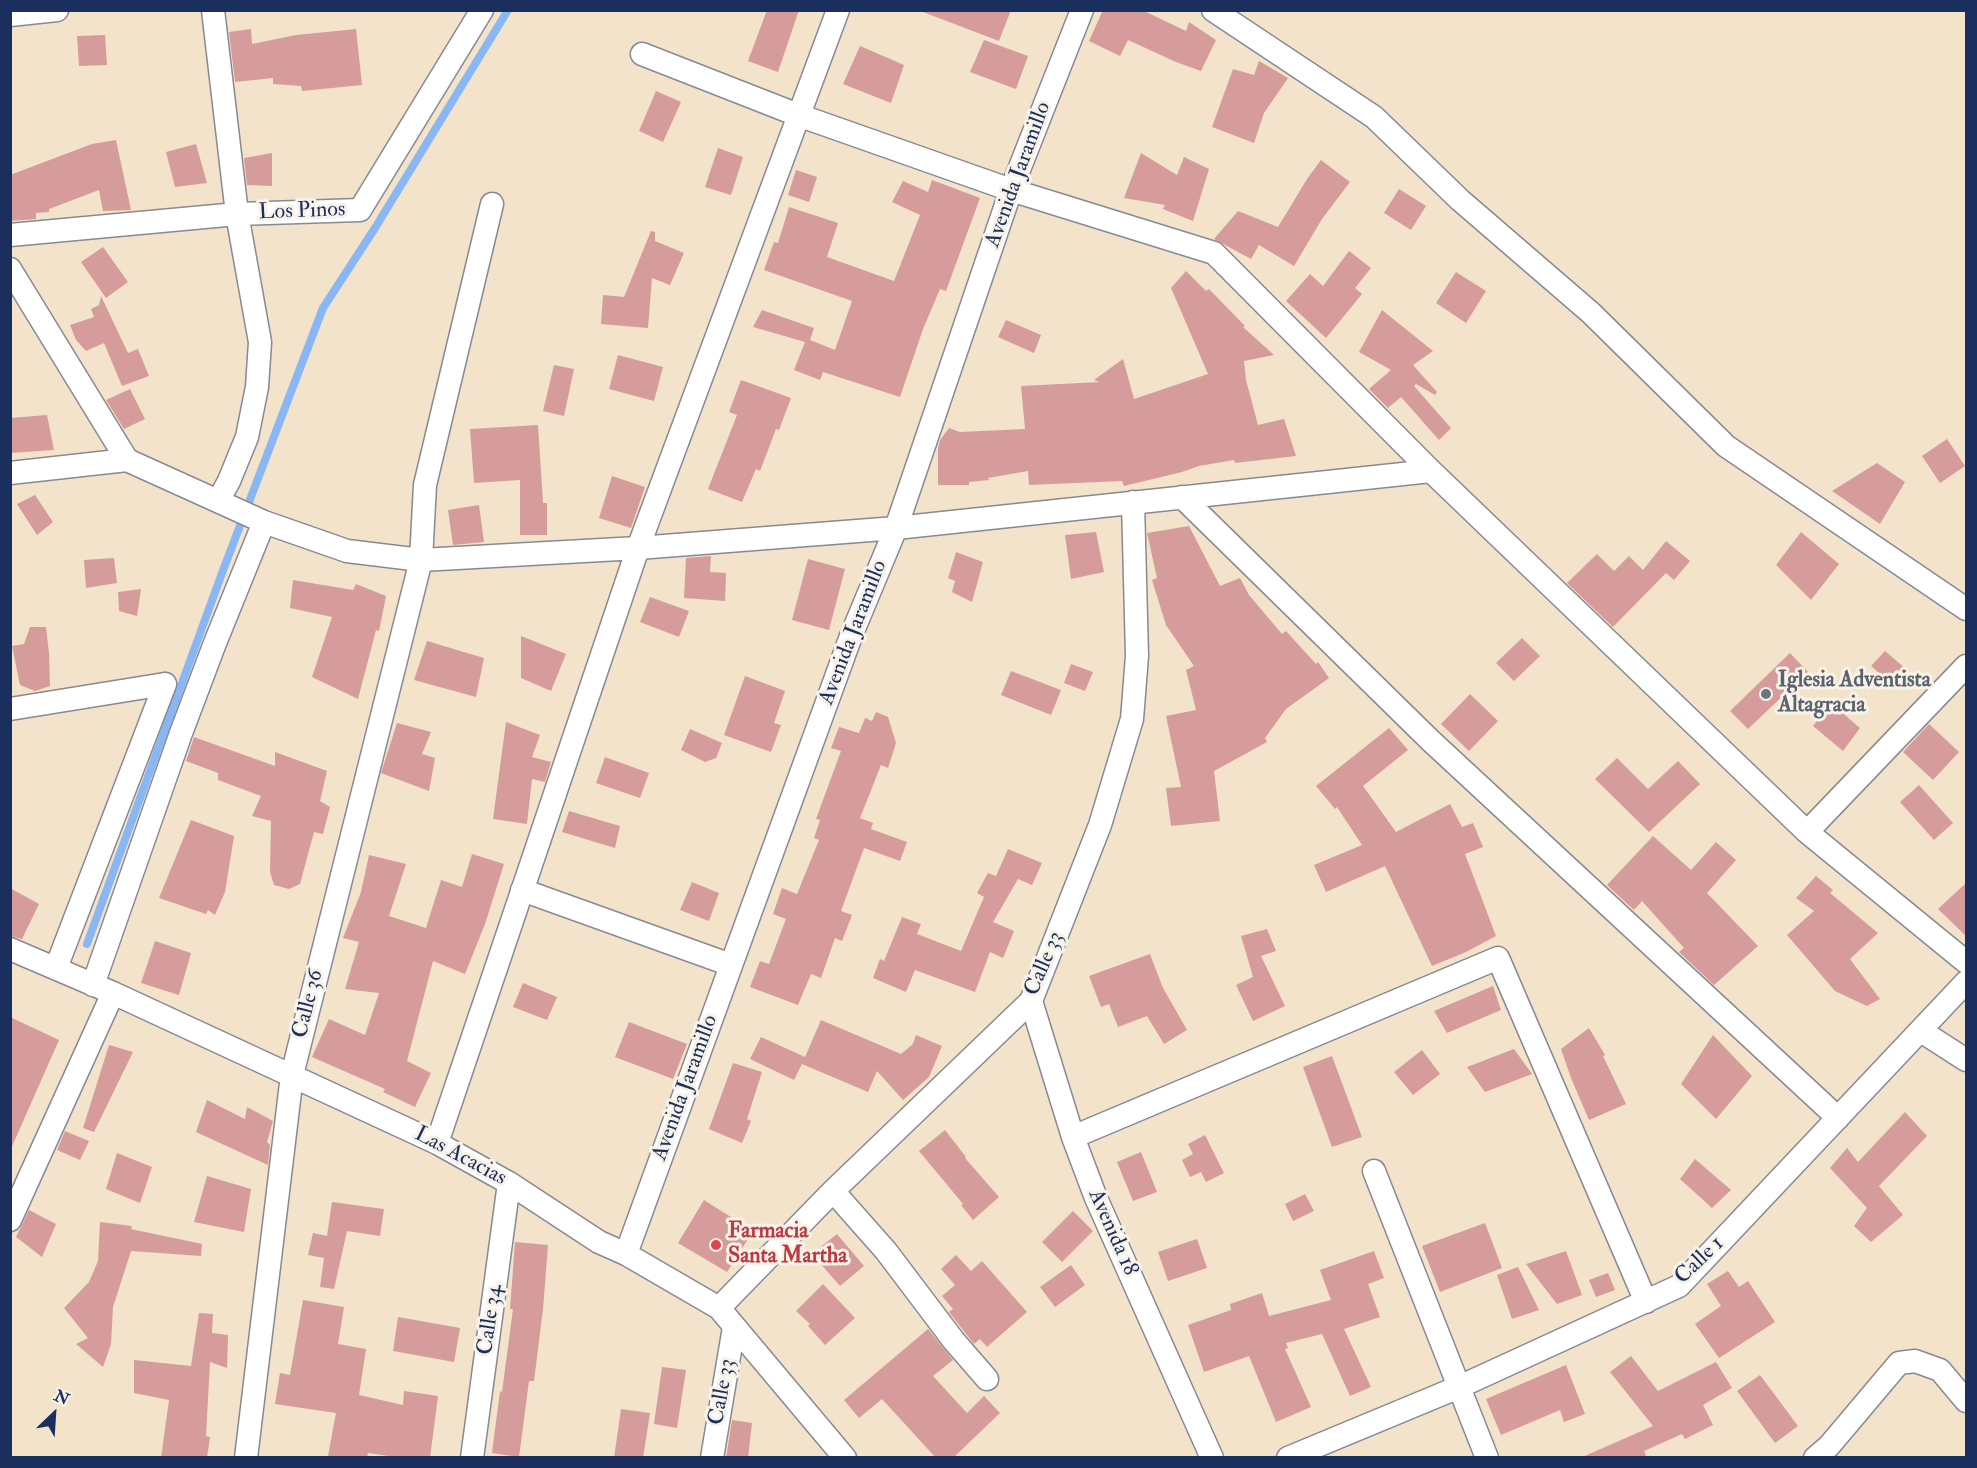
<!DOCTYPE html>
<style>
body{margin:0}
#map{position:relative;width:1977px;height:1468px;overflow:hidden;background:#f3e3cb;font-family:"IM FELL Double Pica",serif}
canvas{display:block}
.frame{position:absolute;inset:0;border:12px solid #1b2f5e;pointer-events:none}
.north{position:absolute;left:24px;top:1384px;width:60px;height:60px;-webkit-text-stroke:4px #f7f3e8;paint-order:stroke;rotate:25deg;font-size:16px;font-weight:700;line-height:24px;text-align:center;color:#1b2f5e}
.north::after{content:'';display:block;margin:auto;width:21px;height:27px;background:#1b2f5e;clip-path:polygon(50% 0,100% 100%,50% 72%,0 100%)}
</style>
<div id="map">
<canvas width="1977" height="1468"></canvas>
<div class="frame"></div>
<div class="north">N</div>
</div>
<script>
const context = document.querySelector('canvas').getContext('2d');
context.lineJoin = 'round';
const toPath = rows => new Path2D(rows.map(r => 'M' + r).join(''));
function strokePath(path, color, width, dash) { context.strokeStyle = color; context.lineWidth = width; context.lineCap = dash ? 'butt' : 'round'; context.setLineDash(dash || []); context.stroke(path); }
function fillPath(path, color) { context.fillStyle = color; context.fill(path, 'evenodd'); }
function write(font, color, halo, rows, align = 'center') {
  context.font = font + ' "IM FELL Double Pica",serif'; context.lineWidth = 6; context.setLineDash([]); context.textBaseline = 'middle'; context.strokeStyle = halo; context.fillStyle = color; for (const [text, x, y, turn = 0] of rows) {
    context.save(); context.translate(x, y); context.rotate((+turn || 0) * Math.PI / 180); context.textAlign = isNaN(turn) ? turn : align; if (halo) context.strokeText(text, 0, 0); context.fillText(text, 0, 0); context.restore();
  }
}
strokePath(toPath([
 [87,944,222,573,323,308,375,228,508,10]
]), '#88b7f3', 8);
fillPath(toPath([
 [767,10,799,10,778,72,748,61],
 [923,10,1011,10,999,41,923,12],
 [1103,10,1142,10,1186,31,1189,22,1216,40,1201,71,1176,62,1128,40,1120,56,1089,41],
 [251,29,252,44,296,35,356,29,362,85,302,91,301,86,273,84,273,78,235,82,229,32],
 [105,35,107,65,79,66,77,36],
 [984,40,1028,56,1016,89,970,72],
 [860,46,904,65,891,103,843,84],
 [1259,61,1288,78,1264,113,1254,143,1212,127,1233,69,1254,75],
 [656,91,681,102,663,142,639,131],
 [116,140,131,210,103,211,99,190,49,209,49,212,36,213,36,219,10,221,10,175,92,144],
 [196,144,207,183,175,187,166,152],
 [718,148,743,157,731,195,705,187],
 [272,153,272,186,247,185,244,158],
 [1141,153,1177,175,1184,157,1209,169,1193,221,1163,209,1165,205,1124,198],
 [1321,160,1350,182,1322,219,1294,266,1259,245,1251,259,1214,239,1238,211,1278,227,1307,179],
 [796,170,817,177,809,202,788,195],
 [932,180,980,198,946,291,940,289,923,329,900,397,823,372,820,380,794,370,805,342,753,327,762,310,814,328,810,340,835,350,852,301,764,270,774,242,778,243,789,207,838,223,827,257,894,281,920,215,892,202,903,181,928,192],
 [1399,189,1426,206,1411,230,1384,213],
 [651,231,655,232,655,241,684,253,670,285,652,278,648,328,601,324,603,295,624,297],
 [103,247,128,282,106,298,81,262],
 [1349,251,1371,268,1355,288,1362,294,1326,338,1286,301,1310,274,1323,286],
 [1186,271,1206,291,1209,289,1245,326,1243,327,1274,355,1244,361,1246,380,1258,425,1284,419,1296,456,1235,463,1234,460,1199,466,1182,472,1124,486,1122,481,1029,485,1028,471,988,478,989,480,969,482,969,485,938,485,938,448,940,440,949,428,960,432,1025,429,1021,386,1100,382,1094,380,1123,359,1134,399,1208,374,1171,288],
 [1456,272,1486,291,1466,323,1436,303],
 [101,296,128,353,138,349,149,376,122,386,104,343,86,351,76,340,70,325,94,317,91,309,99,305],
 [1382,310,1433,351,1413,365,1437,392,1435,395,1416,384,1414,386,1451,428,1439,440,1401,397,1388,408,1369,389,1391,370,1359,352],
 [1006,320,1041,335,1034,353,998,337],
 [618,355,663,367,654,401,609,389],
 [554,365,574,369,564,416,543,411],
 [741,380,791,398,779,430,776,429,760,471,756,469,742,502,708,489,737,415,729,412],
 [130,389,145,419,124,429,106,400],
 [47,415,54,450,10,453,10,418],
 [538,425,543,503,547,503,547,535,520,535,520,480,474,483,470,429],
 [1947,439,1965,466,1940,483,1922,456],
 [1877,463,1905,482,1880,524,1832,491],
 [612,476,645,487,631,528,599,518],
 [35,495,53,522,37,535,17,504],
 [479,505,484,542,453,545,448,510],
 [1189,526,1220,586,1240,578,1249,595,1282,634,1286,631,1316,664,1318,662,1329,678,1286,709,1265,738,1267,742,1214,771,1220,821,1171,826,1166,788,1181,787,1166,716,1196,710,1186,670,1194,666,1166,625,1152,580,1157,578,1147,533],
 [1096,532,1104,572,1071,579,1065,535],
 [1801,532,1839,564,1811,600,1776,565],
 [1666,541,1690,561,1674,580,1666,573,1613,627,1567,583,1597,554,1614,571,1629,556,1643,570],
 [956,552,983,562,972,602,952,592,955,581,948,578],
 [711,556,710,572,726,573,725,601,684,598,686,558],
 [114,558,117,583,86,588,84,560],
 [808,559,845,569,829,630,792,620],
 [293,580,353,590,356,584,386,596,379,631,376,630,358,699,312,677,332,617,290,608],
 [141,589,137,616,119,611,118,592],
 [650,597,689,611,679,637,640,622],
 [30,627,46,627,49,653,50,686,35,691,20,685,12,646,24,644],
 [521,636,566,654,551,691,521,678],
 [1522,638,1540,656,1514,681,1496,663],
 [427,641,484,658,476,697,414,680],
 [1885,651,1907,670,1893,685,1871,666],
 [1790,653,1808,672,1748,729,1730,711],
 [1071,664,1093,672,1085,691,1064,683],
 [1011,671,1061,690,1051,715,1001,695],
 [745,676,785,691,774,723,781,725,771,752,724,735],
 [1470,694,1498,721,1469,751,1441,724],
 [1831,703,1860,728,1843,751,1813,726],
 [876,712,888,717,896,743,888,768,881,765,860,818,873,823,871,829,907,842,900,861,864,848,841,911,852,915,842,941,835,938,821,978,811,974,798,1005,750,987,760,961,769,964,786,919,773,914,782,888,797,894,819,840,814,838,820,820,816,819,841,751,831,748,839,727,859,733,865,718,872,721],
 [506,722,540,735,532,757,551,762,545,782,532,779,527,824,493,819],
 [397,723,431,732,422,754,435,758,429,791,381,773],
 [1929,724,1959,752,1933,780,1903,752],
 [1389,728,1408,750,1363,786,1396,832,1450,804,1462,827,1473,823,1483,847,1465,854,1496,936,1466,952,1432,966,1385,866,1326,892,1314,865,1362,845,1337,807,1335,809,1316,786],
 [690,729,722,743,716,758,705,762,681,750],
 [194,737,275,766,275,752,327,771,320,801,330,807,323,834,314,832,300,884,289,889,274,885,270,872,271,821,252,816,261,796,218,780,218,773,186,761],
 [605,757,649,773,640,798,596,783],
 [1617,758,1648,789,1678,761,1700,784,1649,832,1595,779],
 [1919,785,1953,823,1934,840,1900,802],
 [569,811,620,826,615,848,562,832],
 [191,820,234,836,225,892,215,915,208,910,206,914,159,898],
 [1653,836,1691,870,1716,842,1736,860,1707,893,1758,946,1714,985,1679,952,1684,948,1642,901,1634,910,1607,885],
 [1008,849,1042,863,1032,885,1018,879,993,922,1014,931,1003,958,990,952,975,992,915,970,906,992,873,978,880,959,884,961,902,917,921,924,917,934,961,951,984,897,977,893,988,873,996,876],
 [472,854,504,864,485,924,465,974,433,961,407,1061,431,1073,415,1107,383,1092,385,1089,312,1057,329,1019,365,1035,379,993,345,989,359,942,343,938,361,892,369,855,406,864,389,916,426,928,441,880,462,887],
 [1816,876,1833,890,1830,893,1878,933,1850,959,1880,999,1867,1006,1835,991,1787,935,1814,911,1796,898],
 [692,882,719,893,709,921,680,910],
 [1966,883,1966,936,1938,909],
 [10,888,39,904,22,939,10,936],
 [1267,929,1276,951,1261,956,1285,1006,1253,1021,1236,985,1253,977,1241,936],
 [155,941,191,953,179,995,141,983],
 [1150,954,1163,988,1187,1030,1164,1044,1147,1016,1118,1027,1109,1004,1101,1007,1089,976],
 [523,983,557,997,547,1020,513,1007],
 [1493,986,1501,1010,1447,1033,1434,1011],
 [10,1017,59,1040,10,1151],
 [821,1020,901,1054,913,1044,916,1035,942,1046,929,1077,903,1100,877,1071,868,1092,802,1064,803,1062,794,1080,750,1059,761,1037,805,1057],
 [629,1022,687,1044,673,1079,615,1057],
 [1589,1028,1605,1055,1603,1056,1626,1104,1589,1120,1571,1078,1561,1049],
 [1713,1035,1752,1076,1716,1119,1681,1084],
 [109,1045,133,1052,94,1132,83,1128],
 [1514,1049,1532,1074,1485,1092,1467,1067],
 [1422,1050,1440,1074,1413,1095,1394,1072],
 [1332,1056,1362,1137,1332,1147,1303,1067],
 [733,1063,762,1072,747,1119,751,1121,742,1143,709,1129],
 [207,1100,245,1119,247,1107,273,1121,267,1142,270,1145,268,1165,196,1132],
 [1905,1112,1927,1136,1879,1186,1903,1215,1871,1242,1854,1226,1867,1208,1830,1168,1847,1148,1858,1162],
 [945,1130,966,1157,965,1158,999,1197,973,1220,961,1205,963,1204,919,1151],
 [65,1131,89,1141,80,1160,57,1150],
 [1205,1135,1224,1173,1206,1182,1201,1172,1190,1177,1182,1160,1193,1154,1188,1144],
 [1141,1152,1157,1192,1133,1201,1117,1162],
 [117,1153,152,1167,140,1203,106,1189],
 [1695,1159,1731,1190,1712,1208,1680,1179],
 [207,1176,251,1189,244,1232,194,1222],
 [1305,1194,1314,1211,1293,1221,1285,1204],
 [704,1200,753,1231,727,1272,678,1243],
 [332,1202,384,1209,380,1236,347,1231,334,1289,320,1287,324,1258,308,1255,313,1233,327,1236],
 [29,1210,56,1224,42,1257,16,1237],
 [1073,1211,1093,1231,1062,1262,1042,1242],
 [100,1222,132,1226,131,1229,202,1244,201,1256,131,1251,113,1307,111,1344,103,1367,76,1344,88,1338,64,1308,89,1282,98,1261],
 [1485,1223,1502,1268,1440,1292,1422,1246],
 [837,1234,864,1266,840,1286,812,1254],
 [1197,1239,1207,1268,1168,1281,1158,1252],
 [515,1242,548,1245,543,1309,534,1381,529,1381,519,1457,492,1453,500,1391,502,1392,513,1309,510,1309],
 [1374,1251,1384,1278,1368,1284,1380,1317,1344,1329,1371,1387,1350,1396,1322,1334,1286,1343,1288,1348,1285,1349,1311,1407,1276,1422,1249,1356,1204,1372,1188,1325,1231,1310,1230,1304,1262,1293,1269,1316,1331,1300,1320,1270],
 [1566,1251,1582,1295,1557,1304,1526,1264],
 [956,1255,971,1271,982,1261,1027,1312,987,1347,980,1339,974,1344,949,1312,953,1309,942,1296,955,1285,941,1269],
 [1071,1265,1085,1285,1055,1307,1040,1287],
 [1518,1267,1539,1310,1512,1319,1497,1275],
 [1728,1271,1739,1287,1748,1281,1775,1322,1719,1358,1695,1324,1721,1306,1707,1284],
 [1608,1273,1615,1290,1596,1297,1589,1280],
 [823,1284,855,1318,825,1345,808,1326,810,1324,796,1311],
 [303,1300,344,1307,338,1344,366,1349,359,1395,403,1405,404,1391,438,1396,430,1458,402,1458,368,1453,367,1458,328,1456,336,1413,275,1404,280,1373,290,1375],
 [199,1313,213,1314,212,1333,228,1335,227,1368,210,1362,206,1436,210,1437,207,1458,161,1458,169,1400,134,1393,134,1360,191,1366],
 [398,1317,460,1328,454,1362,393,1351],
 [928,1329,953,1360,933,1376,967,1413,984,1396,1000,1413,953,1458,936,1458,882,1399,859,1418,844,1400],
 [1631,1356,1658,1391,1716,1362,1732,1388,1703,1405,1713,1425,1685,1439,1682,1434,1644,1451,1647,1458,1580,1458,1653,1426,1610,1372],
 [1566,1365,1585,1414,1564,1422,1560,1410,1501,1435,1486,1399],
 [662,1367,686,1370,677,1428,654,1424],
 [1760,1375,1798,1426,1775,1443,1737,1391],
 [621,1409,650,1413,643,1458,614,1458],
 [732,1420,752,1423,748,1458,726,1458]
]), '#d59c9b');
const street = toPath([
 [213,10,237,214,260,342,257,387,247,437,229,481,218,501],
 [1213,10,1374,117,1460,200,1591,313,1726,446,1966,609],
 [10,15,57,10],
 [642,54,798,115,1011,190,1214,253,1431,471,1807,832,1966,962],
 [10,235,237,214,360,210,482,10],
 [10,269,127,460,264,522,347,551,421,560,638,548,896,528,1431,471],
 [10,473,127,460],
 [1182,497,1431,741,1838,1118],
 [10,709,165,684],
 [1807,832,1966,666],
 [522,890,731,965],
 [10,949,113,993,437,1143,509,1183,599,1242,626,1254,719,1308,845,1458],
 [56,968,165,684],
 [93,985,181,733,215,643,264,522],
 [1031,1001,1073,1137,1096,1198,1212,1458],
 [1921,1031,1966,1060],
 [1073,1137,1498,958,1646,1302],
 [437,1143,638,548,838,10],
 [1374,1171,1487,1458],
 [833,1191,886,1251,954,1341,987,1379],
 [10,1220,113,993],
 [626,1254,851,636,896,528,1011,190,1082,10],
 [719,1308,833,1191,1031,1001,1100,825,1132,719,1137,656,1133,502],
 [246,1458,292,1075,421,560,425,485,492,204],
 [472,1458,509,1183],
 [712,1458,734,1327],
 [1288,1458,1459,1387,1679,1286,1966,982],
 [1815,1458,1829,1446,1899,1363,1915,1361,1940,1370,1966,1401]
]);
strokePath(street, '#878994', 25);
strokePath(street, '#fff', 22);
for (const [x, y, r, color] of [
 [1766,694,6,"#6b7280"],
 [716,1245,6,"#e0444e"]
]) { const dot = new Path2D(); dot.arc(x, y, r, 0, 2 * Math.PI); context.fillStyle = color; context.fill(dot); strokePath(dot, '#f7f3e8', 2); }
write('22px', '#1b2f5e', '#f7f3e8', [
 ["Avenida Jaramillo",1019,175,-70],
 ["Los Pinos",302,212,-2],
 ["Avenida Jaramillo",854,633,-69],
 ["Calle 33",1045,964,-67],
 ["Calle 36",309,1004,-76],
 ["Avenida Jaramillo",686,1088,-70],
 ["Las Acacias",460,1157,28],
 ["Avenida 18",1112,1233,66],
 ["Calle 1",1700,1261,-44],
 ["Calle 34",491,1320,-82],
 ["Calle 33",723,1392,-80]
]);
write('bold 22px', '#5b616d', '#f7f3e8', [
 ["Iglesia Adventista",1778,681],
 ["Altagracia",1778,706]
], 'left');
write('bold 22px', '#be3a42', '#f7f3e8', [
 ["Farmacia",728,1232],
 ["Santa Martha",728,1257]
], 'left');
</script>
